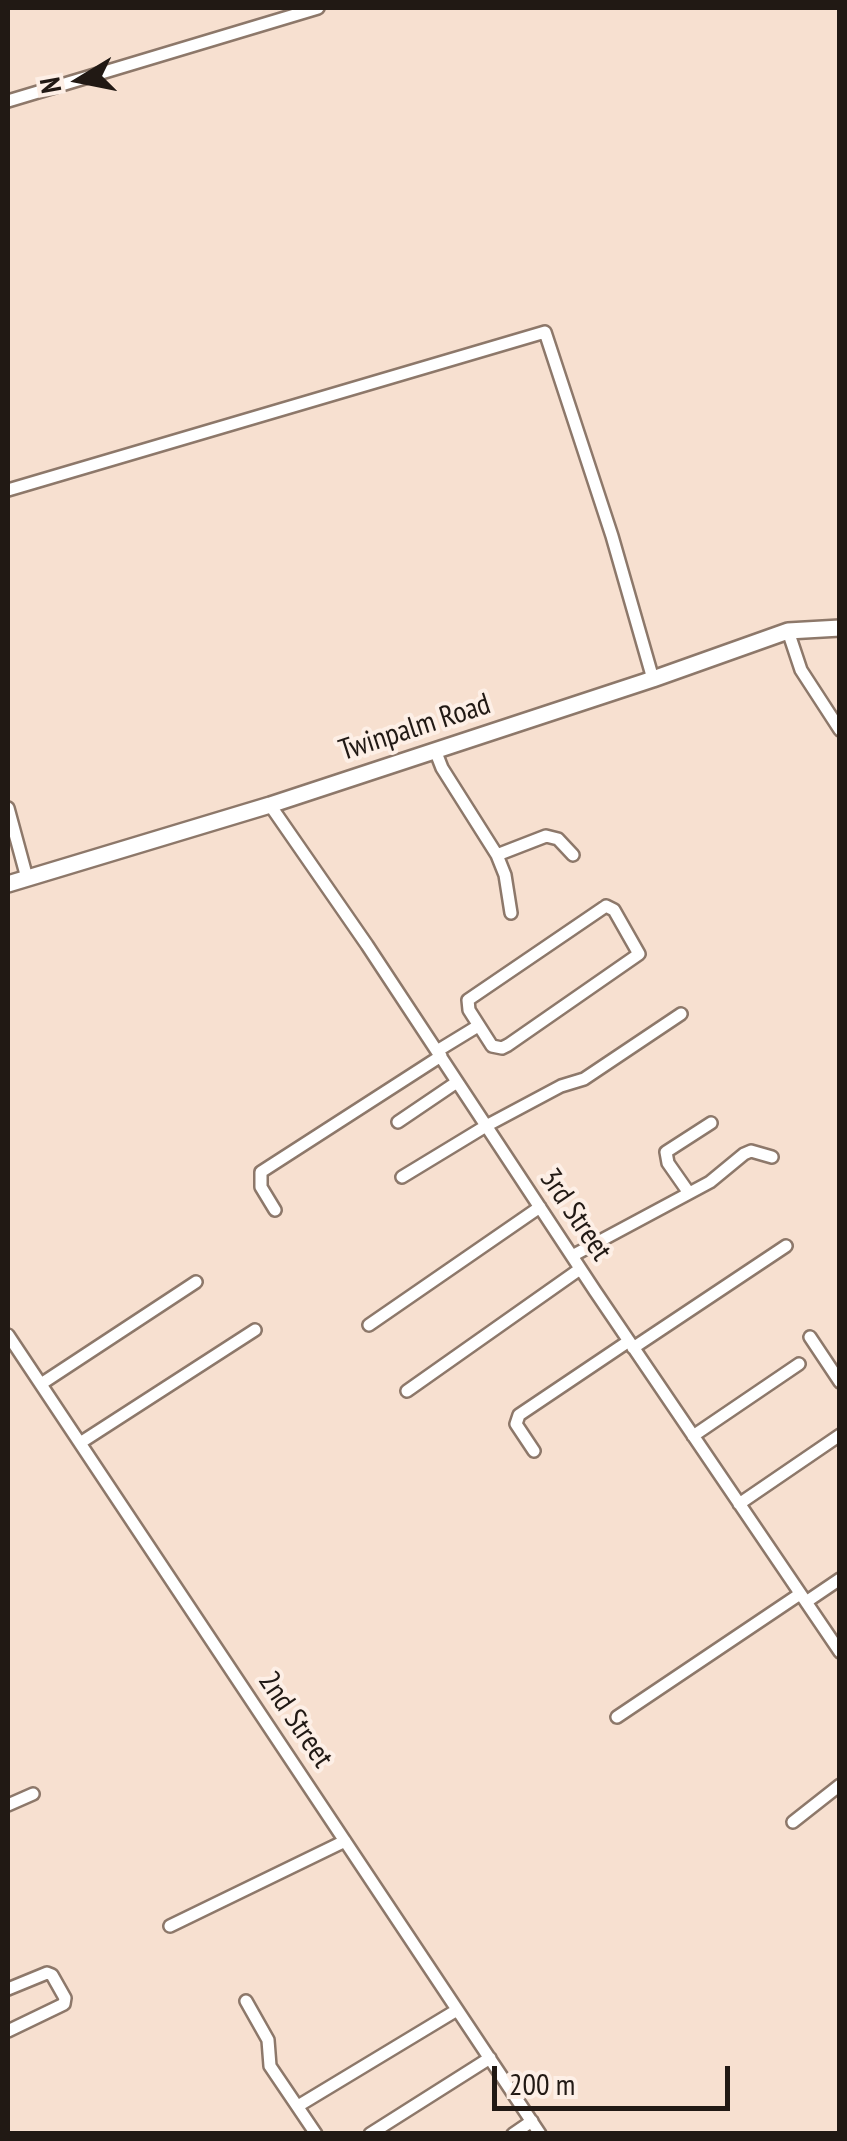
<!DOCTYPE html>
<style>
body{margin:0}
#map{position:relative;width:847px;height:2141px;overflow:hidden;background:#f7e0d0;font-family:"PT Sans Narrow",sans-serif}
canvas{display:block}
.frame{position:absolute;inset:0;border:10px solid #211914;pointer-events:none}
.north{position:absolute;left:30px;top:30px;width:100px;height:100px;-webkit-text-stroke:8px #fdefe6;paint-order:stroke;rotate:260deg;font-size:28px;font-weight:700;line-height:40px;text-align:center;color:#211914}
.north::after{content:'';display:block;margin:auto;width:35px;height:45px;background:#211914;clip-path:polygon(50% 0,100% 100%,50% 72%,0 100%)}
.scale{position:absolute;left:492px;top:2066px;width:238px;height:45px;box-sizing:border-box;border:5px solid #211914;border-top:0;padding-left:12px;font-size:30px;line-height:35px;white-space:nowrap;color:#211914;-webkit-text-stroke:8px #fdefe6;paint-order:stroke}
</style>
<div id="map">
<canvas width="847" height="2141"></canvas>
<div class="frame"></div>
<div class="north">N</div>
<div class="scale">200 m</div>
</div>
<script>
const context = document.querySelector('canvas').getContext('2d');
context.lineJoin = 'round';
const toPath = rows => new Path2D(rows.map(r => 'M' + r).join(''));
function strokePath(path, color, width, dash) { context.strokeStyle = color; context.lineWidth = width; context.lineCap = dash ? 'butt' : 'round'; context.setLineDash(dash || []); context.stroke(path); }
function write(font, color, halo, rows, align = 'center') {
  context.font = font + ' "PT Sans Narrow",sans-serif'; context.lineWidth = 8; context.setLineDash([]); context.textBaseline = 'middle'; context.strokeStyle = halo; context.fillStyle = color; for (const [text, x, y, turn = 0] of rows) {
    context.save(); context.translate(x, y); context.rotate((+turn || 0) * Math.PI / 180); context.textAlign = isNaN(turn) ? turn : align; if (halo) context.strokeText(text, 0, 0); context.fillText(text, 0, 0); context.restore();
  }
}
const minor = toPath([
 [8,101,318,8],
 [8,490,545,332,612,536,653,679],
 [788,631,801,670,840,730],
 [435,750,442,768,497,855,505,875,511,913],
 [270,805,367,945,595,1291,840,1652],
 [8,808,27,878],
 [497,855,546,836,558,839,573,855],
 [606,906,614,910,639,954,508,1045,502,1048,492,1046,469,1010,468,1000,606,906],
 [437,1051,478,1026],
 [398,1122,457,1082],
 [402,1177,486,1126,561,1086,584,1079,681,1014],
 [689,1193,668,1163,666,1152,711,1123],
 [275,1210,261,1187,261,1172,441,1056],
 [572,1256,710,1182,744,1154,751,1151,772,1157],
 [369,1325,540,1207],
 [8,1335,540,2134],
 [810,1337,840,1382],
 [633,1348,786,1246],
 [41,1384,196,1282],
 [407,1391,580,1269],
 [693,1436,799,1364],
 [80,1443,255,1330],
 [534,1451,516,1424,519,1415,629,1341],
 [739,1504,840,1435],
 [806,1602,840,1579],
 [617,1717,800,1594],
 [8,1805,33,1794],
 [793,1822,840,1785],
 [170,1926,345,1841],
 [8,1989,47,1973,52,1975,65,1998,64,2004,8,2031],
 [246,2001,268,2040,270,2066,316,2134],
 [298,2106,457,2010],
 [370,2134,490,2058],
 [513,2134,532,2121]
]);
const major = toPath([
 [8,884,270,805,653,679,788,631,840,628]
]);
strokePath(minor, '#8d786a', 16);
strokePath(major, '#8d786a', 20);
strokePath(minor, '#fff', 11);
strokePath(major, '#fff', 15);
write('30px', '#211914', '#fdefe6', [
 ["Twinpalm Road",415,728,-18],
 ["3rd Street",575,1215,56],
 ["2nd Street",295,1720,56]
]);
</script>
